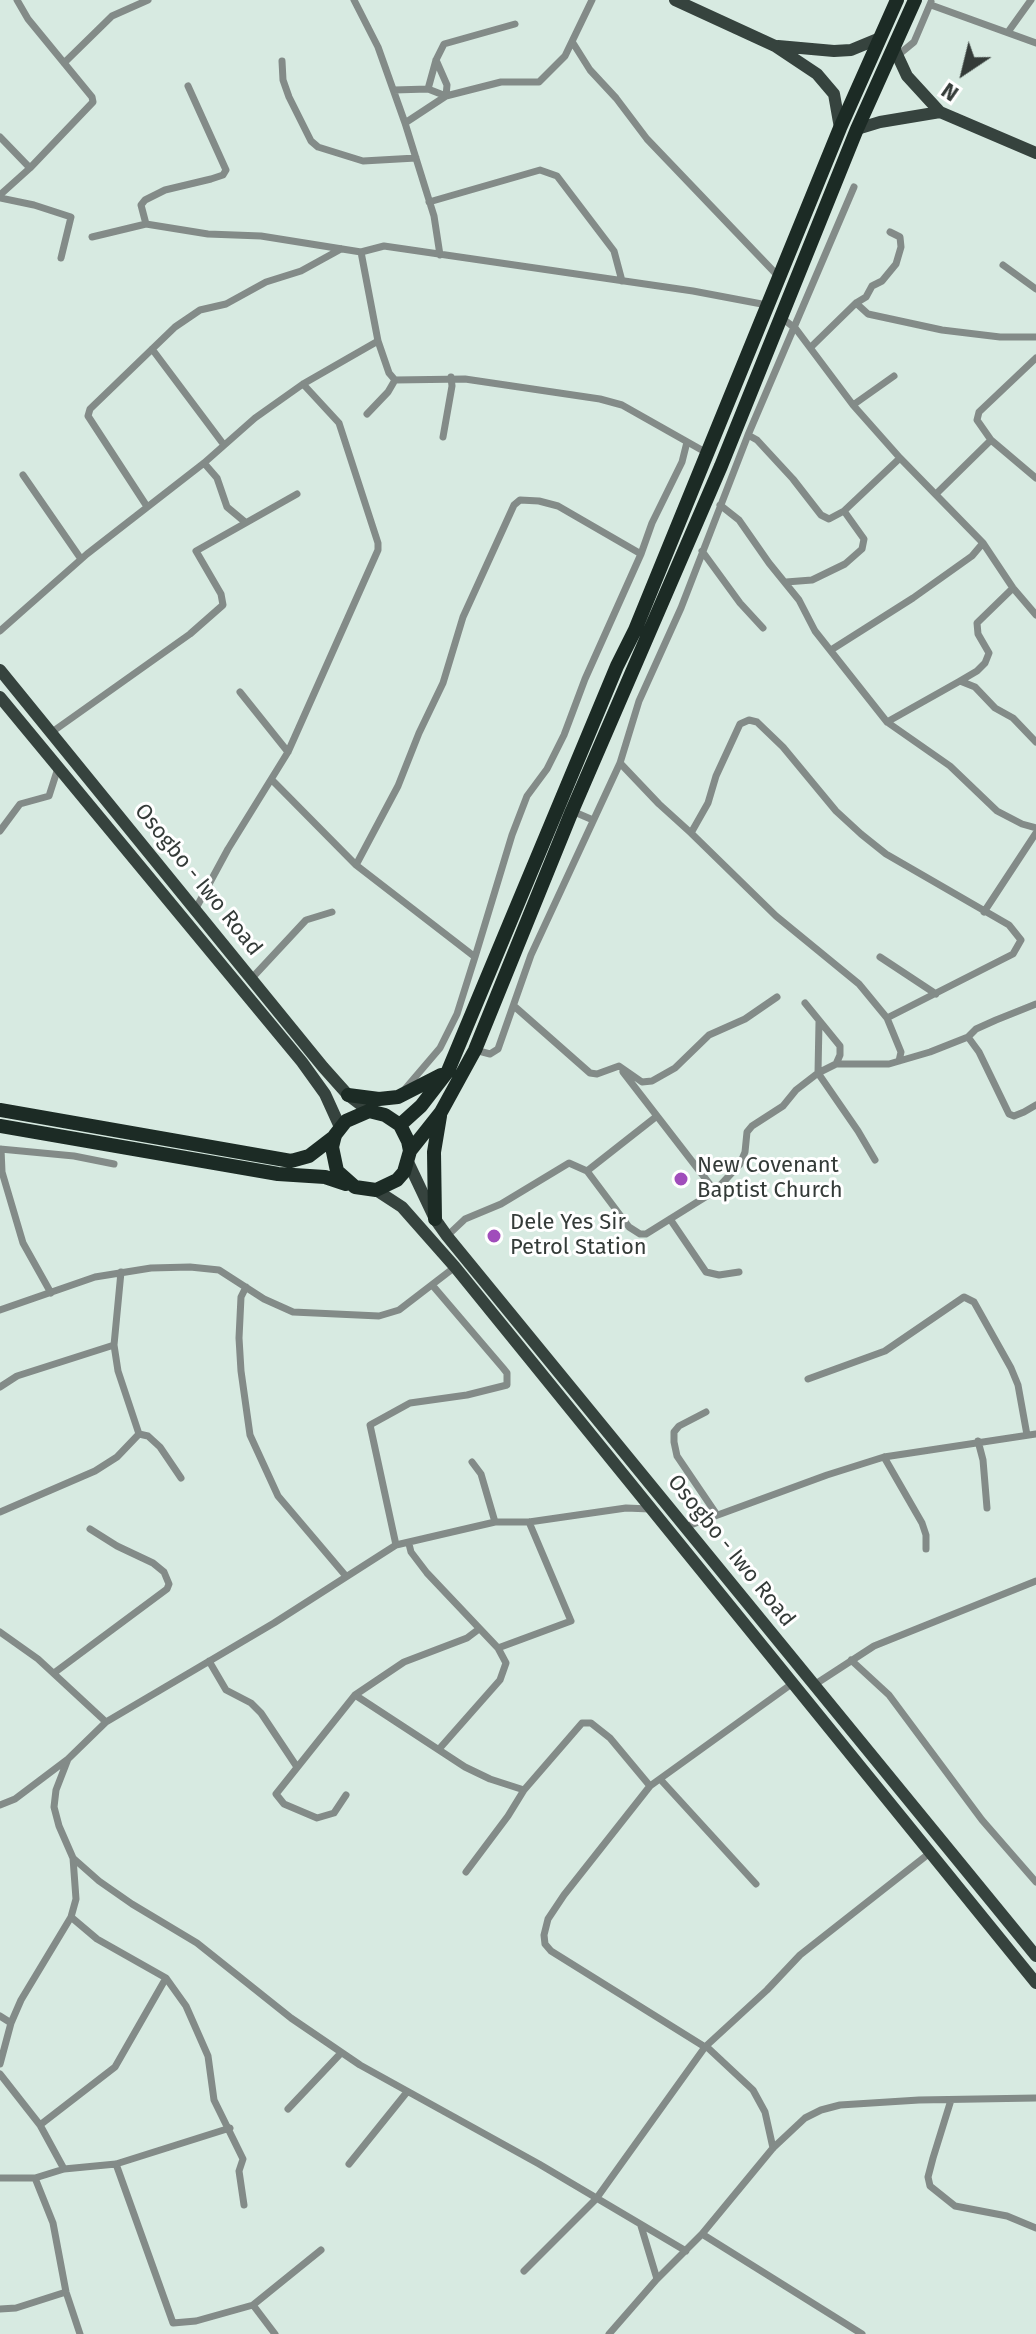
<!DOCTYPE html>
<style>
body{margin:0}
#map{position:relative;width:1036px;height:2334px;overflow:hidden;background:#d7eae1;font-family:"Fira Sans",sans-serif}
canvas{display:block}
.north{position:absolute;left:924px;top:32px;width:80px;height:80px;-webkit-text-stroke:6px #fff;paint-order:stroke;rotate:215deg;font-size:22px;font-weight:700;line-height:32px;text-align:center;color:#343b38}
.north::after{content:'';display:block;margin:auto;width:28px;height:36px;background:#343b38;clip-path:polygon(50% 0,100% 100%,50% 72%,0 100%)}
</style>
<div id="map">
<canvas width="1036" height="2334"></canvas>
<div class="north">N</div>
</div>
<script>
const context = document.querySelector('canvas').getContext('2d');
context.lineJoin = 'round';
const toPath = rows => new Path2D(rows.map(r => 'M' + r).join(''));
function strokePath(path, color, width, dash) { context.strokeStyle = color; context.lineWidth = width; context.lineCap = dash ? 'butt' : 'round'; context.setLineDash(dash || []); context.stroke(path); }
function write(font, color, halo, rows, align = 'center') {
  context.font = font + ' "Fira Sans",sans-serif'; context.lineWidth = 6; context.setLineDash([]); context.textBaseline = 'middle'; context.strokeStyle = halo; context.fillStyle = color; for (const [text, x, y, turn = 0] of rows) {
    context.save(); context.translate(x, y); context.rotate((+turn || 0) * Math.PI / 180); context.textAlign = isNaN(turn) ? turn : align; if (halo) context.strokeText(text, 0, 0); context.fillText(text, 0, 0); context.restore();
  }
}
strokePath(toPath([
 [354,0,378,47,405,123,434,216,440,255],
 [931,5,1036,43],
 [1008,32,1031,0],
 [573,43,590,70,616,98,647,139,779,277],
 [897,56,914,42,931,2],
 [282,61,283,80,289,97,311,141,318,147,363,161,416,158],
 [64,63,112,16,148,0],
 [428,89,436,60,444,44,515,24],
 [394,90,428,89,446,96,447,85,436,60],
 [405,123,446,96,501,82,539,82,565,56,592,0],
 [0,137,30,168],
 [0,195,30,168,93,102,92,97,28,19,17,0],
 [0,198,34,205,71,217,61,258],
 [429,202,540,170,557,176,614,251,622,281],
 [146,224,141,205,145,200,165,190,211,179,223,175,226,170,188,86],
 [92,237,146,224,208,234,261,236,361,252,384,246,693,291,767,305],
 [361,252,378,341,389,373,395,380],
 [1003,265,1036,289],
 [856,303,868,314,942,330,1000,337,1036,337],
 [782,318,796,329,853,405,900,458,983,543,1013,588,1036,615],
 [811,347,856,303,866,297,872,286,882,281,896,264,901,247,900,237,890,232],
 [152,349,224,445],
 [1036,358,979,412,977,420,991,440,1036,478],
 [395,380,465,379,600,399,622,405,707,453],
 [853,405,894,376],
 [367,414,388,392,395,380],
 [748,435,757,440,793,479,821,515,829,519,844,511,900,458],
 [443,437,452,386,451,377],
 [204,463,217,478,227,507,245,522],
 [23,475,81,559],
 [936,494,991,440],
 [146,505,88,416,90,409,175,327,200,310,226,304,266,282,301,271,341,249],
 [720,505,739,520,769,563,799,600,815,631,887,722,950,766,997,811,1022,824,1036,828],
 [702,551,740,603,763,628],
 [786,582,812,580,845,564,862,549,864,539,844,511],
 [1013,588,977,623,978,634,989,653,985,663,977,671,960,681,975,687,995,708,1013,718,1036,742],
 [0,631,87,554,204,463,255,418,303,384,378,341],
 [831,650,913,598,972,556,983,543],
 [240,692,288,752],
 [887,722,960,681],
 [52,732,190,634,223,605,221,594,196,551,297,494],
 [620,763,659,804,691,833,776,916,859,984,887,1018,901,1052,899,1061],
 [272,780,356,865,475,957,457,1014,440,1048,405,1089],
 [572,811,593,820],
 [0,831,20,804,49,796,58,768],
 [691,833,708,803,716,776,740,724,749,720,757,722,783,747,836,811,861,834,886,854,1009,925,1021,940,1013,954,887,1018],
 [356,865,398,786,419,733,443,683,463,617,514,505,520,500,539,501,558,506,641,554,652,523,682,462,687,442],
 [195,910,228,849,288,752,378,550,378,543,339,423,303,384],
 [984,912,1036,833],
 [475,957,512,835,527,796,547,769,564,735,585,679,641,554],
 [880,957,936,994],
 [252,978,306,920,332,912],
 [805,1003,840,1046,840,1055,836,1064],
 [514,1006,590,1073,597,1074,619,1066,642,1082,652,1081,675,1068,709,1035,745,1019,777,997],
 [819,1022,818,1073,858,1131,875,1160],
 [968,1037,979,1052,1009,1114,1014,1116,1024,1112,1036,1105],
 [475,1050,490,1054,498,1049,531,955,620,763,639,701,681,608,748,435,854,187],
 [623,1072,715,1191],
 [0,1149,74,1156,114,1164],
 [1,1149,2,1172,23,1243,51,1293],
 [587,1171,657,1116],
 [670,1219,706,1272,719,1275,739,1272],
 [447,1236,465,1219,501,1204,569,1163,587,1171,629,1227,640,1234,646,1234,715,1191,740,1164,745,1152,747,1132,752,1126,783,1106,796,1090,818,1073,836,1064,889,1064,930,1052,968,1037,976,1029,996,1020,1036,1004],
 [121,1272,114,1345,118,1371,139,1434],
 [246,1287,241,1297,239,1338,241,1371,250,1435,278,1496,345,1575],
 [0,1310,95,1277,151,1268,190,1267,219,1270,264,1299,293,1312,379,1316,399,1310,455,1267],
 [808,1379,885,1351,964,1297,974,1302,1011,1368,1018,1385,1027,1435],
 [0,1387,17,1376,114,1345],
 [706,1412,679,1426,674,1432,674,1442,677,1456,717,1515],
 [139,1434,148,1436,160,1447,181,1478],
 [978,1441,983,1460,987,1508],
 [884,1457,922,1523,926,1535,926,1549],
 [472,1462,481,1474,495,1522],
 [0,1512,95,1471,117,1457,139,1434],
 [685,1527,827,1475,884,1457,1036,1434],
 [409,1544,411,1552,427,1573,498,1648,506,1663,500,1680,440,1748],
 [396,1545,370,1425,410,1403,467,1395,507,1385,507,1373,503,1368,433,1286],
 [0,1632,38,1659,106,1722],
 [498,1648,571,1621,529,1522],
 [851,1660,889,1695,982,1820,1036,1882],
 [209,1661,226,1690,251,1703,261,1713,297,1767],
 [54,1673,167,1589,169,1584,164,1572,153,1563,117,1546,90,1529],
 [814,1685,874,1646,1036,1581],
 [355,1695,465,1767,490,1779,524,1790],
 [660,1779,756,1884],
 [346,1795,334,1813,317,1818,284,1804,276,1794,355,1695,404,1662,467,1638,479,1629],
 [0,1805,15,1799,68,1759,106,1722,274,1623,396,1545,495,1522,529,1522,626,1508,650,1509],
 [73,1858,99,1881,132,1904,197,1943,291,2018,360,2065,539,2164,686,2251],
 [466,1872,508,1816,524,1790,582,1723,591,1723,610,1738,650,1786],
 [71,1917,97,1939,166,1978,186,2006,208,2056,214,2100,243,2159,239,2171,244,2205],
 [0,2016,11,2023],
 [705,2047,551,1951,545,1944,544,1935,548,1919,564,1895,650,1786,793,1683],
 [707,2047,753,2090,765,2112,773,2148],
 [0,2064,11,2023,21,2000,71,1917,76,1899,73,1858,59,1826,54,1807,56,1790,68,1759],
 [0,2074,40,2125,64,2169],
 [951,2100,933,2158,928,2177,930,2186,955,2206,1007,2216,1036,2228],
 [288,2109,341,2053],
 [40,2125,115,2067,166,1978],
 [116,2164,173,2323,196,2321,253,2305,321,2250],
 [349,2164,407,2092],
 [0,2178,35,2178,64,2169,116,2164,230,2128],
 [35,2178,53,2223,66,2292,80,2334],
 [641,2226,657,2279],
 [702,2234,862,2334],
 [524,2271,596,2199,705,2047,767,1990,800,1955,931,1852],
 [253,2305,275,2334],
 [0,2309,16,2308,66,2292],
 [609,2334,657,2279,702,2234,773,2148,805,2118,821,2110,840,2105,919,2100,1036,2098]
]), '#838b88', 7);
strokePath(toPath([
 [675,0,775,46,817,74,834,94,840,128],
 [778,46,834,51,851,50,880,38],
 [894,48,907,76,940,112,1036,153],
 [857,129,880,122,940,112],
 [0,670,323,1067,348,1095,369,1111],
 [0,697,302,1062,325,1094,340,1127],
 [408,1162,435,1219,447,1236,1036,1956],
 [376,1190,402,1207,455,1267,1036,1983]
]), '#36433e', 12);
strokePath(toPath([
 [348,1095,379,1099,398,1097,441,1075],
 [0,1110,291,1161,309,1156,335,1136],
 [400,1125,421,1106,448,1071,617,666,635,630,840,128,897,0],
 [0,1126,278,1174,325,1177,346,1184],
 [410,1151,408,1141,400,1125,385,1115,369,1111,346,1121,335,1135,332,1147,337,1171,355,1187,376,1190,397,1180,404,1172,410,1151,441,1112,475,1050,572,811,721,466,857,129,915,0],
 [435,1219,434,1152,440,1116]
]), '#1c2b25', 14);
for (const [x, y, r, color] of [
 [681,1179,8,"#a04dbb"],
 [494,1236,8,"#a04dbb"]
]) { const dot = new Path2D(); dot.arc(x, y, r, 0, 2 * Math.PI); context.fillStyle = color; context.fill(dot); strokePath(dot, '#fff', 3); }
write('22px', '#343b38', '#fff', [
 ["Osogbo - Iwo Road",198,880,51],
 ["Osogbo - Iwo Road",731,1551,51]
]);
write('22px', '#343b38', '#fff', [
 ["New Covenant",697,1166],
 ["Baptist Church",697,1191],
 ["Dele Yes Sir",510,1223],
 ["Petrol Station",510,1248]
], 'left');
</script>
